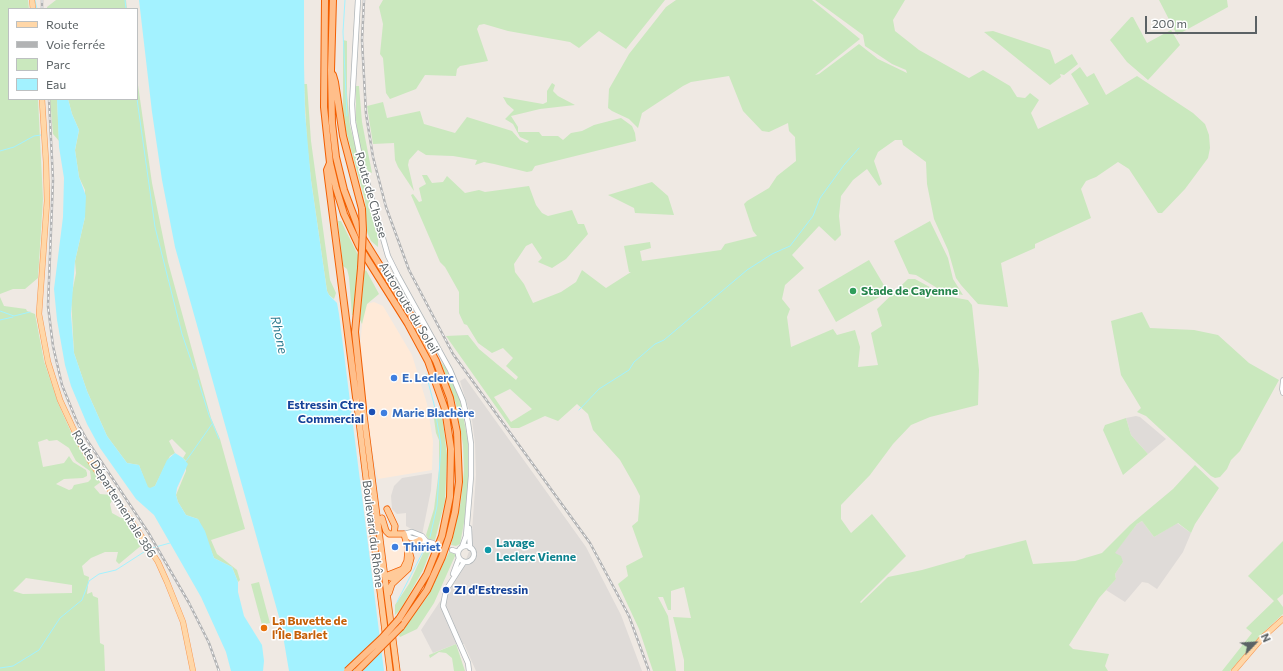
<!DOCTYPE html>
<meta charset="utf-8">
<style>
body{margin:0}
#map{position:relative;width:1283px;height:671px;overflow:hidden;background:#efe9e3;font-family:Commissioner,sans-serif}
canvas{display:block}
.legend{position:absolute;left:8px;top:8px;width:130px;height:92px;box-sizing:border-box;background:#fff;border:1px solid #bdc0c1;margin:0;padding:5px 7px;list-style:none;font-size:12px;color:#5b6265}
.legend li{display:flex;align-items:center;gap:8px;height:20px}
.legend b{width:20px;border:1px solid #bdc0c1}
.north{position:absolute;left:1235px;top:623px;width:40px;height:40px;-webkit-text-stroke:3px #fff;paint-order:stroke;rotate:65deg;font-size:11px;font-weight:700;line-height:16px;text-align:center;color:#5b6265}
.north::after{content:'';display:block;margin:auto;width:14px;height:18px;background:#5b6265;clip-path:polygon(50% 0,100% 100%,50% 72%,0 100%)}
.scale{position:absolute;left:1145px;top:16px;width:112px;height:18px;box-sizing:border-box;border:2px solid #5b6265;border-top:0;padding-left:5px;font-size:12px;line-height:14px;white-space:nowrap;color:#5b6265;-webkit-text-stroke:3px #fff;paint-order:stroke}
</style>
<div id="map">
<canvas width="1283" height="671"></canvas>
<ul class="legend">
<li><b style="height:5px;background:#ffd7a8"></b>Route</li>
<li><b style="height:5px;background:#b2b3b4"></b>Voie ferrée</li>
<li><b style="height:11px;background:#cae8be"></b>Parc</li>
<li><b style="height:11px;background:#a3f2ff"></b>Eau</li>
</ul>
<div class="north">N</div>
<div class="scale">200 m</div>
</div>
<script>
const context = document.querySelector('canvas').getContext('2d');
context.lineJoin = 'round';
function fillPath(path, color) { context.fillStyle = color; context.fill(path, 'evenodd'); }
const toPath = rows => new Path2D(rows.map(r => 'M' + r).join(''));
function strokePath(path, color, width, dash) { context.strokeStyle = color; context.lineWidth = width; context.lineCap = dash ? 'butt' : 'round'; context.setLineDash(dash || []); context.stroke(path); }
function write(font, color, halo, rows, align = 'center') {
  context.font = font + ' Commissioner,sans-serif'; context.lineWidth = 3; context.setLineDash([]); context.textBaseline = 'middle'; context.strokeStyle = halo; context.fillStyle = color; for (const [text, x, y, turn = 0] of rows) {
    context.save(); context.translate(x, y); context.rotate((+turn || 0) * Math.PI / 180); context.textAlign = isNaN(turn) ? turn : align; if (halo) context.strokeText(text, 0, 0); context.fillText(text, 0, 0); context.restore();
  }
}
fillPath(toPath([
 [374,302,383,306,412,355,427,404,433,441,432,470,378,479,372,449,360,345,363,316,367,304],
 [384,536,401,536,404,540,406,556,403,566,392,573,388,571]
]), '#ffead8');
fillPath(toPath([
 [465,378,586,547,621,615,642,671,476,671,464,644,456,644,433,653,421,630,464,565,471,546,476,475,475,443,472,420,460,381],
 [1136,416,1140,417,1166,439,1148,454,1131,435,1126,418],
 [432,473,431,490,422,535,406,526,406,513,397,514,392,509,391,496,394,486,402,478],
 [1142,521,1154,537,1177,523,1191,533,1183,552,1157,589,1148,583,1142,582,1125,602,1106,590,1116,579,1115,574,1123,562,1114,553,1137,524]
]), '#dfdbd8');
fillPath(toPath([
 [0,0,28,0,29,9,9,9,9,99,38,99,43,199,38,278,25,289,13,289,0,294],
 [56,0,126,0,127,9,47,9,47,7],
 [383,0,665,0,626,49,599,31,579,48,570,42,508,31,484,24,479,25,477,29,488,61,460,66,457,69,456,76,425,75,416,89,390,99,386,93,383,58,380,54,383,24,379,7],
 [676,0,812,0,860,39,815,75,819,74,859,44,878,59,907,73,906,70,892,64,865,46,863,35,815,0,905,0,893,20,895,31,919,50,969,78,983,70,1010,86,1017,97,1025,98,1030,93,1039,100,1031,113,1038,129,1089,104,1071,74,1080,67,1087,77,1094,73,1106,95,1137,76,1193,113,1205,124,1209,135,1210,148,1208,158,1185,189,1162,213,1158,213,1129,169,1118,162,1096,177,1086,181,1081,189,1091,218,1035,244,1035,248,1001,263,1008,307,978,304,961,285,956,278,948,250,934,219,927,184,926,162,903,145,902,140,895,140,878,152,874,161,882,184,879,186,867,169,853,180,841,196,839,216,841,235,835,241,819,226,792,255,804,268,785,285,782,299,790,309,787,317,791,347,833,329,837,335,855,330,860,347,858,367,878,365,871,333,882,326,877,309,908,279,915,279,946,296,968,300,972,305,979,370,978,405,930,417,911,425,893,444,870,475,841,505,841,519,851,533,872,514,906,556,860,602,861,603,888,577,922,570,964,558,966,555,1026,540,1033,564,1075,561,1102,553,1130,525,1173,489,1195,465,1214,483,1219,488,1195,524,1191,533,1178,523,1154,537,1142,521,1137,524,1115,553,1121,556,1123,562,1115,574,1116,579,1099,598,1069,645,1073,649,1109,654,1105,666,1108,671,684,671,684,660,673,617,691,618,684,587,671,591,671,610,668,610,663,597,658,597,668,616,676,671,653,671,639,629,618,584,628,576,626,566,643,557,632,526,638,521,640,496,636,488,620,460,593,430,588,414,577,404,558,421,545,416,519,428,511,428,446,336,468,335,479,349,516,380,518,377,506,366,513,358,503,348,492,353,478,343,467,325,464,324,459,313,459,292,445,267,440,262,411,195,413,194,419,202,422,201,419,188,426,184,422,175,427,175,432,183,443,182,447,176,465,193,479,190,485,192,529,186,536,205,542,213,548,216,572,210,578,224,584,224,588,234,566,259,552,268,538,262,542,258,532,243,526,246,514,264,515,272,524,284,533,303,561,292,576,282,582,270,606,288,631,272,629,272,624,246,650,242,651,248,640,251,642,261,721,250,725,244,757,236,753,231,744,204,747,201,769,188,777,176,796,161,795,137,789,131,788,123,769,132,762,131,743,111,729,76,691,82,683,86,642,113,638,128,629,119,612,111,608,108,609,89,629,54,666,7],
 [510,389,532,409,511,422,494,397],
 [1159,0,1227,0,1228,7,1177,35],
 [1131,17,1133,17,1147,43,1171,30,1180,45,1148,80,1127,62,1110,40],
 [993,31,1050,50,1055,64,1072,54,1078,64,1064,75,1060,74,1061,77,1050,85,984,32],
 [343,40,347,41,347,94,350,126,370,201,378,236,378,247,371,241,367,232,365,200,343,120],
 [137,78,152,183,168,262,200,379,211,418,220,439,245,529,211,540,217,554,237,570,240,580,238,582,232,567,214,558,198,519,186,515,178,502,176,495,186,471,186,461,183,458,186,453,172,439,169,441,175,453,170,456,155,486,150,489,147,487,139,465,127,463,107,436,87,391,74,353,71,298,76,273,75,261,85,217,85,190,79,177,75,150,79,130,72,114,68,99,137,99],
 [552,83,555,85,553,91,558,96,575,105,540,109,511,116,518,127,518,132,539,132,542,136,558,136,563,140,571,133,582,131,594,125,621,118,632,126,635,133,636,141,535,166,532,171,527,172,494,164,484,162,475,165,477,160,453,156,426,155,418,150,409,160,408,165,414,191,398,167,395,160,394,143,373,144,367,106,383,102,387,118,420,111,424,124,455,133,467,117,512,131,520,140,527,143,529,141,520,137,513,124,505,119,514,110,507,104,503,97,543,104,547,102,547,91],
 [304,84,307,84,311,141,330,280,336,293,334,299,329,295,327,291,311,180,307,144],
 [356,86,359,86,362,122,372,173,366,170,358,138,356,120],
 [50,99,57,99,59,141,53,134],
 [652,182,668,196,674,215,635,213,634,208,608,195],
 [338,221,341,221,359,257,354,315,352,315,349,277,347,269,343,266],
 [930,221,948,258,953,279,963,295,942,291,916,275,909,274,894,241],
 [869,260,888,292,836,322,818,290],
 [366,270,379,294,367,304,362,324,360,320,364,272],
 [0,297,4,306,26,309,27,311,35,314,44,361,58,403,75,441,102,481,94,487,100,494,111,495,113,499,110,504,112,513,121,518,127,517,143,544,119,564,116,561,118,552,105,552,91,558,82,566,84,575,89,577,87,594,92,592,93,596,98,598,100,643,104,645,105,671,0,671],
 [47,439,49,441,57,440,69,448,76,461,90,471,91,479,88,482,74,485,72,489,69,490,56,484,64,479,83,478,87,476,87,473,86,470,73,462,69,456,64,463,43,467,38,442],
 [26,578,72,585,72,593,23,594,13,591],
 [1142,312,1150,328,1194,330,1218,335,1249,363,1279,380,1240,451,1231,460,1227,469,1220,477,1215,478,1211,476,1146,416,1137,412,1141,408,1121,375,1111,321],
 [441,362,446,368,460,400,468,441,468,490,464,523,460,544,456,546,451,545,461,501,464,470,463,445,456,404],
 [433,412,442,415,447,455,445,501,435,540,428,539,426,535,434,509,439,470,439,440,436,433],
 [1126,418,1131,435,1148,454,1123,475,1103,430,1105,425],
 [1283,541,1283,594,1277,599,1283,607,1283,614,1267,629,1230,671,1222,671,1252,633,1246,628,1274,601,1248,576],
 [427,545,432,547,423,570,401,609,395,615,395,605,409,584],
 [449,552,455,554,455,556,434,603,417,629,400,637,399,635,428,596],
 [259,582,270,623,262,625,251,584],
 [456,644,465,671,454,671,452,658,446,653,439,652,430,658,429,655]
]), '#cae8be');
fillPath(toPath([
 [139,0,304,0,304,64,305,113,311,180,327,291,329,295,337,303,339,314,384,671,289,671,281,624,175,247,162,180,152,112],
 [57,99,68,99,72,114,79,130,75,150,79,177,86,196,85,217,75,261,71,314,74,353,87,391,107,436,127,463,139,465,148,487,150,488,155,486,167,460,175,453,183,458,188,464,177,488,176,495,178,502,186,515,198,519,205,531,214,558,232,567,238,582,238,592,244,616,262,645,264,661,263,671,231,671,226,652,201,597,154,515,136,499,100,448,87,424,71,386,65,365,57,320,54,289,63,217,64,178,59,147]
]), '#a3f2ff');
strokePath(toPath([
 [35,0,37,9],
 [125,0,126,9],
 [345,0,343,32,347,116],
 [137,99,155,227,182,334,194,369],
 [0,151,14,147,34,136,41,135],
 [0,311,14,316,30,312],
 [0,320,13,317],
 [426,374,434,404,441,445,437,506,430,537],
 [198,380,209,415,219,439],
 [579,410,599,389,629,370,634,362,655,344,664,340,747,270,772,254,790,246,813,216,820,198,844,165,859,148],
 [186,461,212,424],
 [152,548,170,543],
 [397,602,426,546],
 [0,668,13,666,39,650,60,618,82,600,89,581,99,574,116,570,147,550]
]), '#a3f2ff', 1);
const tertiary = toPath([
 [1283,380,1282,389,1283,393]
]);
const secondary = toPath([
 [358,0,352,104,353,122,360,157,388,256,398,276,450,370,463,401,468,423,471,444,471,476,466,536,462,547],
 [469,528,470,548],
 [404,534,411,538,433,543],
 [404,534,412,532,422,536,426,541],
 '458 554a8 8 0 1 1 16 0a8 8 0 1 1-16 0Z',
 [452,550,458,552],
 [464,562,446,590,443,606,468,663,469,671],
 [453,574,459,558]
]);
const primary = toPath([
 [32,0,33,9],
 [42,99,46,162,47,201,39,314,48,362,60,400,80,443,92,464,131,520,158,562,167,582,183,622,193,671],
 [1234,671,1263,637,1283,619]
]);
const trunk = toPath([
 [356,397,390,671],
 [363,408,397,671],
 [387,509,395,526,394,534],
 [382,518,386,531,389,534,404,534,411,558,408,569,392,584,389,593],
 [380,558,382,574,391,578,399,576],
 [388,575,403,569,407,561,408,550,413,543,420,540]
]);
const motorway = toPath([
 [325,0,324,107,330,163,336,188,344,214,359,246,408,324,428,361,445,409,451,449,450,497,442,536,427,574,399,619],
 [333,0,331,70,332,123,336,157,344,190,361,235,415,322,436,361,450,398,457,432,459,482,455,512,449,537,442,557,427,590,401,627],
 [333,75,335,82,343,136,362,209],
 [330,163,327,170,356,397],
 [361,268,355,332,363,408]
]);
strokePath(tertiary, '#b1b6b9', 5.5);
strokePath(secondary, '#b0b6b9', 6);
strokePath(primary, '#f99852', 6);
strokePath(trunk, '#f25e00', 7);
strokePath(motorway, '#f25e00', 8);
strokePath(tertiary, '#fff', 4);
strokePath(secondary, '#fff', 4.5);
strokePath(primary, '#ffd7a8', 5);
strokePath(trunk, '#ffca99', 5.5);
strokePath(motorway, '#ffbe8a', 6);
const rail = toPath([
 [364,0,362,40,366,114,373,157,386,207,409,270,453,354,590,543,629,616,649,671],
 [42,9,42,0],
 [49,99,53,180,48,306,53,346,62,385,77,422,87,440,148,532,189,603,209,643,219,671]
]);
strokePath(rail, '#b2b3b4', 2.5);
strokePath(rail, '#fff', 1, [3]);
const motorwayBridge = toPath([
 [361,268,363,230,362,209],
 [347,671,382,638,399,619],
 [357,671,401,627]
]);
strokePath(motorwayBridge, '#f25e00', 8, []);
strokePath(motorwayBridge, '#ffbe8a', 6);
for (const [x, y, r, color] of [
 [853,291,4,"#2e9e5b"],
 [394,378,4,"#3f7fe0"],
 [372,412,4,"#1a4fb4"],
 [384,413,4,"#3f7fe0"],
 [395,547,4,"#3f7fe0"],
 [488,550,4,"#0f9aa8"],
 [446,590,4,"#1a4fb4"],
 [264,628,4,"#e8710a"]
]) { const dot = new Path2D(); dot.arc(x, y, r, 0, 2 * Math.PI); context.fillStyle = color; context.fill(dot); strokePath(dot, '#fff', 1.5); }
write('12px', '#5b6265', '#fff', [
 ["Route de Chasse",371,195,74],
 ["Autoroute du Soleil",409,308,59],
 ["Route Départementale 386",114,494,58],
 ["Boulevard du Rhône",373,534,83]
]);
write('bold 12px', '#27864d', '#fff', [
 ["Stade de Cayenne",861,291]
], 'left');
write('bold 12px', '#366cbe', '#fff', [
 ["E. Leclerc",402,378],
 ["Marie Blachère",392,413],
 ["Thiriet",403,547]
], 'left');
write('bold 12px', '#164399', '#fff', [
 ["Estressin Ctre",364,405],
 ["Commercial",364,419],
 ["ZI d'Estressin",454,590,"left"]
], 'right');
write('bold 12px', '#0d838f', '#fff', [
 ["Lavage",496,543],
 ["Leclerc Vienne",496,557]
], 'left');
write('bold 12px', '#c56008', '#fff', [
 ["La Buvette de",272,621],
 ["l'Île Barlet",272,635]
], 'left');
write('italic 13px', '#307e92', '#fff', [
 ["Rhone",279,335,77]
]);
</script>
